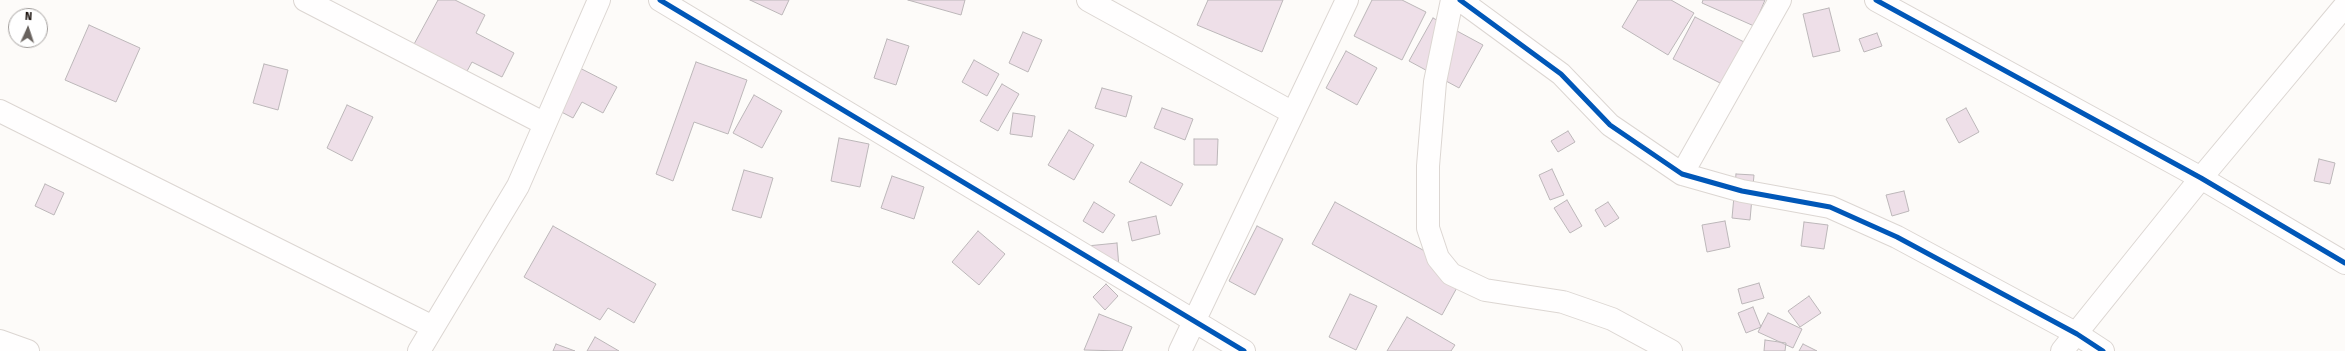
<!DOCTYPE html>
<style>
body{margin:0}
#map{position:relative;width:2345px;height:351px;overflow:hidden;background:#fdfbf9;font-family:"Fira Sans",sans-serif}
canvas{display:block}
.north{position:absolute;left:8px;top:8px;width:40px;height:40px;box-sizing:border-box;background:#fff;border:1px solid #a39f9d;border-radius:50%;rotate:3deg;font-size:11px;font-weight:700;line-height:16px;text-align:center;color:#18100b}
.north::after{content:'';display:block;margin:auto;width:14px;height:18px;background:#68625e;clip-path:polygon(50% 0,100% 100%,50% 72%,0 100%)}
</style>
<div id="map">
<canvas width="2345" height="351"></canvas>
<div class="north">N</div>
</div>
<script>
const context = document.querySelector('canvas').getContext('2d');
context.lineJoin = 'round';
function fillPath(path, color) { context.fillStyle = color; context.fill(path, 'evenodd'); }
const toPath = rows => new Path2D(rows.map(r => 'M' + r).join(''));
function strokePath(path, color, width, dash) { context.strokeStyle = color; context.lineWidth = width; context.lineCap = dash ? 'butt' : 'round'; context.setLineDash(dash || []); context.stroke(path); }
const building = toPath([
 [438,0,455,0,485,15,476,33,514,53,502,77,472,62,466,73,413,46,438,0],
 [750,0,789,0,782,15,750,0],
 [908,0,965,0,961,15,908,0],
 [1208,0,1283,0,1262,52,1197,25,1208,0],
 [1372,0,1402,0,1426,12,1402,60,1354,36,1372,0],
 [1638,0,1671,0,1694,13,1668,55,1622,27,1638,0],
 [1703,0,1765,0,1754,26,1702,3,1703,0],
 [1829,8,1840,51,1813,57,1803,14,1829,8],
 [1695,17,1746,43,1724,85,1673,59,1695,17],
 [1433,18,1483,45,1459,88,1409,61,1433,18],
 [89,25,140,48,116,102,65,80,89,25],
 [1023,32,1042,40,1028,72,1009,63,1023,32],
 [1877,33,1882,46,1864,52,1859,39,1877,33],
 [887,39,909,46,896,85,874,78,887,39],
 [1346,51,1377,68,1357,105,1326,88,1346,51],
 [974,60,999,74,987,96,962,82,974,60],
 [696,62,747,80,728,134,694,122,673,181,656,174,696,62],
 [570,63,617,87,603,113,582,102,573,118,548,105,570,63],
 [264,64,288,70,278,110,253,103,264,64],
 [1002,84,1019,94,998,131,980,121,1002,84],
 [1102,88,1132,96,1126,117,1095,108,1102,88],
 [754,95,782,111,762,148,733,133,754,95],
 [347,105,373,117,352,161,327,148,347,105],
 [1162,108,1193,119,1185,140,1154,128,1162,108],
 [1966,108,1979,132,1959,143,1946,119,1966,108],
 [1013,113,1035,116,1032,137,1010,134,1013,113],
 [1069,130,1094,145,1074,180,1048,165,1069,130],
 [1568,131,1575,142,1558,152,1551,141,1568,131],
 [839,138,869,144,860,187,831,181,839,138],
 [1194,139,1218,139,1217,165,1194,165,1194,139],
 [2319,159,2335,163,2330,184,2314,181,2319,159],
 [1141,162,1183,184,1171,206,1129,182,1141,162],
 [1552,169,1564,195,1550,200,1539,175,1552,169],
 [744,170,773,178,761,218,732,210,744,170],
 [1736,174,1754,175,1750,220,1732,218,1736,174],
 [892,176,924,187,914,219,881,208,892,176],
 [45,184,64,193,54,215,35,206,45,184],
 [1904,191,1909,211,1892,216,1886,195,1904,191],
 [1567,200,1582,226,1570,233,1554,208,1567,200],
 [1094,202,1115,215,1103,233,1083,221,1094,202],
 [1335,202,1465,273,1442,315,1312,244,1335,202],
 [1608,202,1619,218,1605,227,1595,210,1608,202],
 [1156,216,1160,234,1132,241,1128,222,1156,216],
 [1725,221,1730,247,1707,252,1702,225,1725,221],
 [1804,222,1828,225,1824,249,1801,246,1804,222],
 [553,226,656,284,634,323,608,308,600,320,524,277,553,226],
 [1257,226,1283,239,1255,295,1229,281,1257,226],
 [978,231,1005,254,979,285,952,262,978,231],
 [1117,243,1119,267,1087,246,1117,243],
 [1759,283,1764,298,1742,304,1738,289,1759,283],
 [1106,284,1118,296,1105,310,1093,297,1106,284],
 [1350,294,1377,306,1356,350,1329,337,1350,294],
 [1809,296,1821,313,1800,327,1788,311,1809,296],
 [1753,307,1761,327,1746,333,1738,313,1753,307],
 [1768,313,1802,329,1793,348,1758,332,1768,313],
 [1099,314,1132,327,1122,351,1084,350,1099,314],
 [1407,317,1455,345,1451,351,1387,351,1407,317],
 [595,337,619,351,587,351,595,337],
 [1765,340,1786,343,1785,351,1764,351,1765,340],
 [556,344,575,351,553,351,556,344],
 [1803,344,1817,351,1799,351,1803,344]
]);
fillPath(building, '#eedfe8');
strokePath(building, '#bcb7b9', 1);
const street = toPath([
 [305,0,545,124],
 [660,0,1244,351],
 [1088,0,1293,113],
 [1452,0,1435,82,1428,166,1428,228,1438,258,1451,274,1485,290,1563,302,1612,319,1671,351],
 [1460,0,1561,74,1610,125,1682,174,1742,191,1830,207,1897,237,2077,334,2103,351],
 [1876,0,2201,178,2345,263],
 [0,111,433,327],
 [1682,174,1780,0],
 [0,341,28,351],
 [419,351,518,186,599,0],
 [1180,351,1347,0],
 [2062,351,2201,178,2343,8]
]);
strokePath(street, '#dcd6d2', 24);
strokePath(street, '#fffefe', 22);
strokePath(toPath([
 [660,0,1244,351],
 [1460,0,1561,74,1610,125,1682,174,1742,191,1830,207,1897,237,2077,334,2103,351],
 [1876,0,2201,178,2345,263]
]), '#0057b8', 5);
</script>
